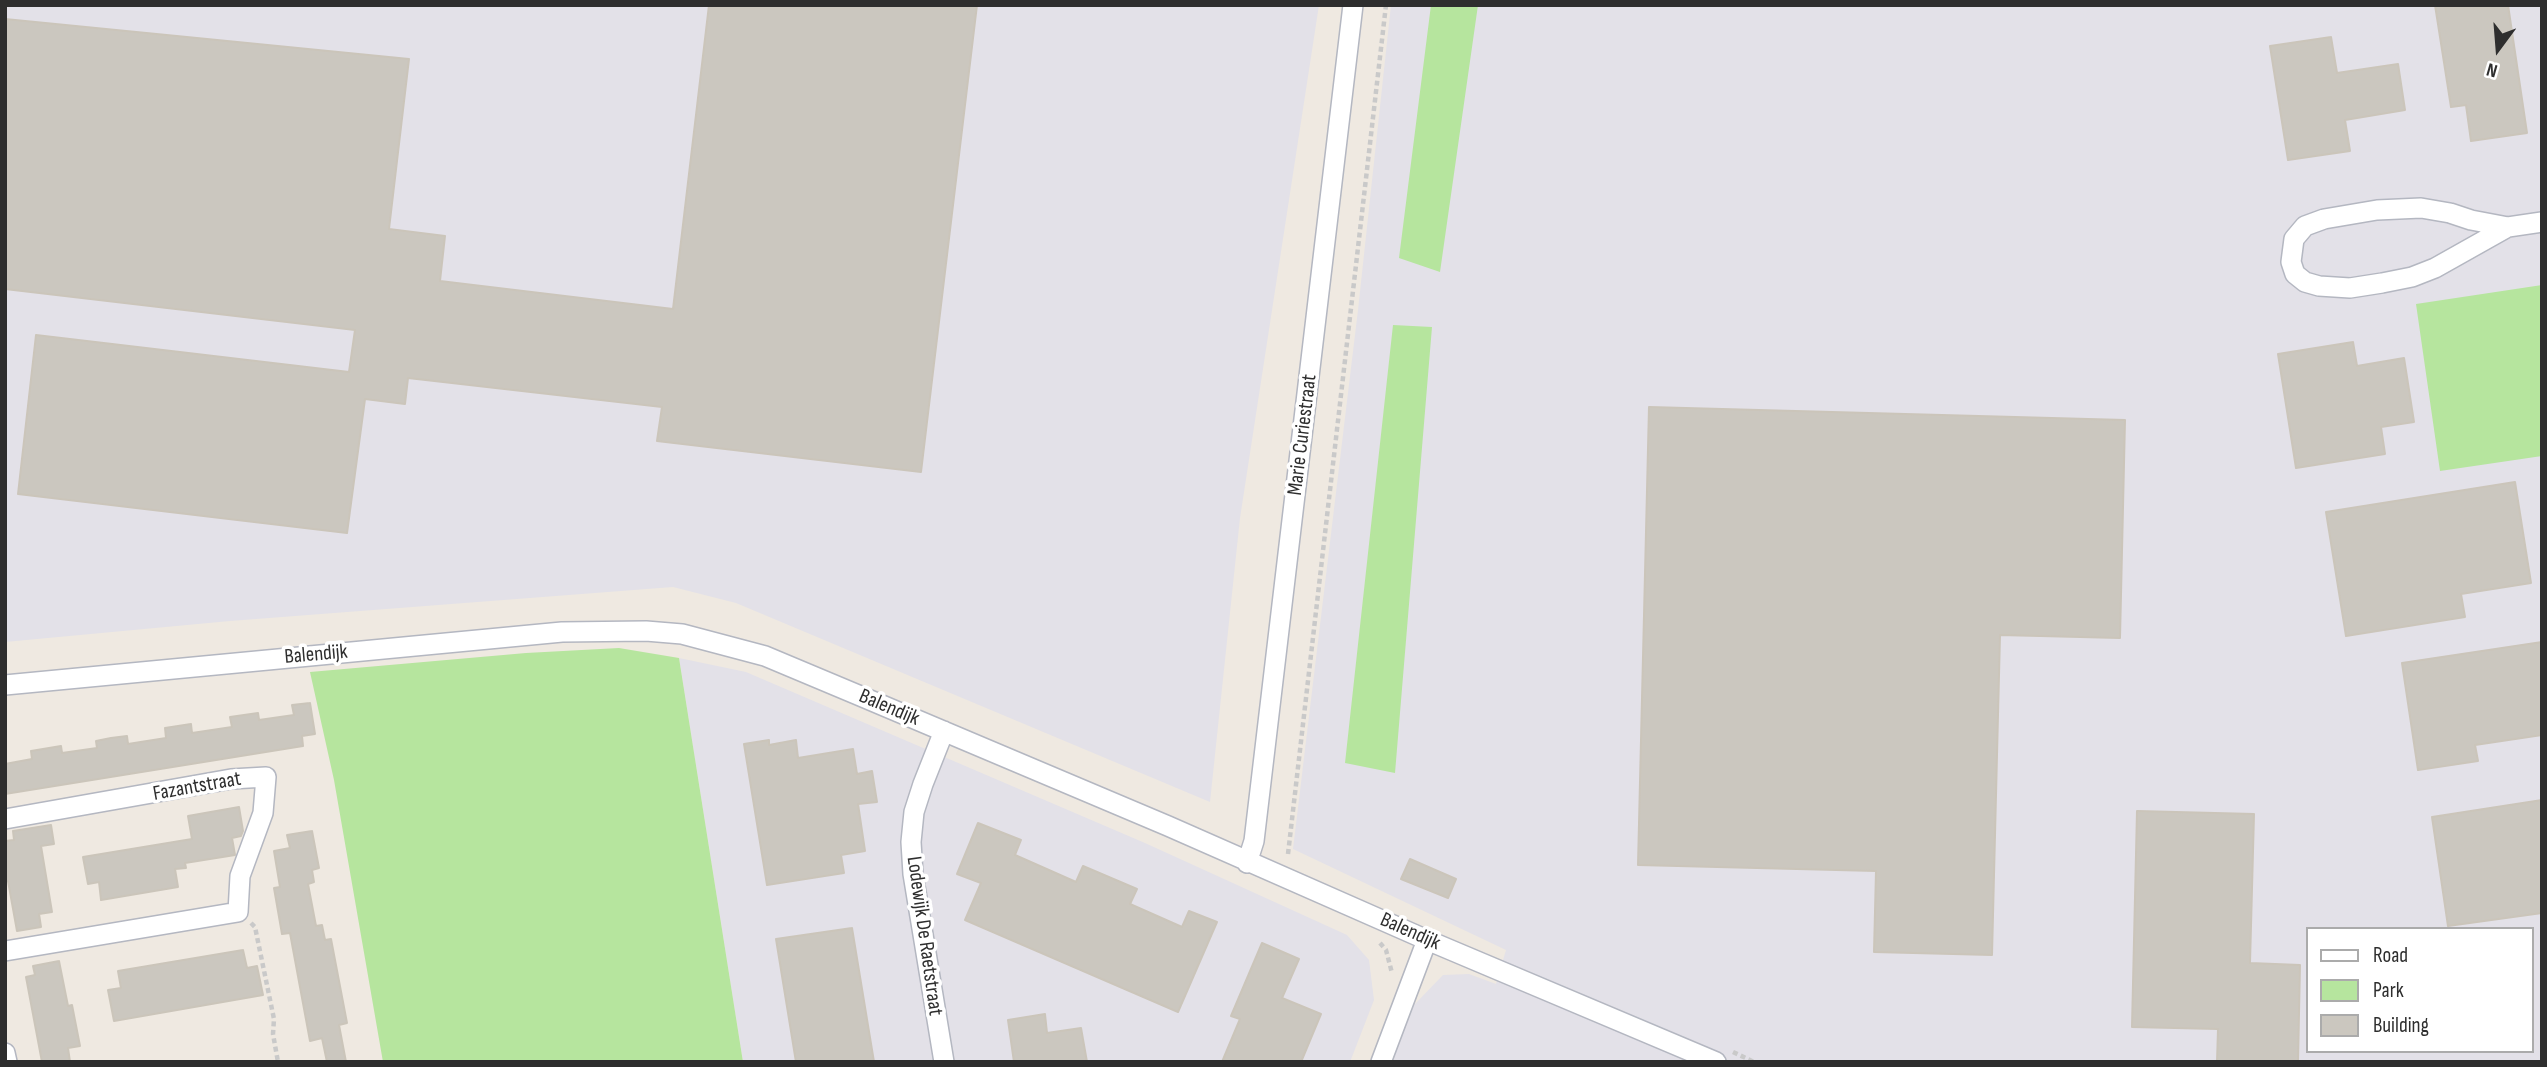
<!DOCTYPE html>
<style>
body{margin:0}
#map{position:relative;width:2547px;height:1067px;overflow:hidden;background:#efe9e1;font-family:"Sofia Sans Condensed",sans-serif}
canvas{display:block}
.frame{position:absolute;inset:0;border:7px solid #2e2e2e;pointer-events:none}
.legend{position:absolute;left:2306px;top:927px;width:228px;height:126px;box-sizing:border-box;background:#fff;border:2px solid #ababab;margin:0;padding:9px 12px;list-style:none;font-size:21px;color:#2e2e2e}
.legend li{display:flex;align-items:center;gap:14px;height:35px}
.legend b{width:35px;border:2px solid #ababab}
.north{position:absolute;left:2463px;top:14px;width:70px;height:70px;-webkit-text-stroke:5px #fff;paint-order:stroke;rotate:196deg;font-size:19px;font-weight:700;line-height:28px;text-align:center;color:#2e2e2e}
.north::after{content:'';display:block;margin:auto;width:24px;height:32px;background:#2e2e2e;clip-path:polygon(50% 0,100% 100%,50% 72%,0 100%)}
</style>
<div id="map">
<canvas width="2547" height="1067"></canvas>
<div class="frame"></div>
<ul class="legend">
<li><b style="height:9px;background:#fff"></b>Road</li>
<li><b style="height:19px;background:#b6e59e"></b>Park</li>
<li><b style="height:19px;background:#cbc7bf"></b>Building</li>
</ul>
<div class="north">N</div>
</div>
<script>
const context = document.querySelector('canvas').getContext('2d');
context.lineJoin = 'round';
function fillPath(path, color) { context.fillStyle = color; context.fill(path, 'evenodd'); }
const toPath = rows => new Path2D(rows.map(r => 'M' + r).join(''));
function strokePath(path, color, width, dash) { context.strokeStyle = color; context.lineWidth = width; context.lineCap = dash ? 'butt' : 'round'; context.setLineDash(dash || []); context.stroke(path); }
function write(font, color, halo, rows, align = 'center') {
  context.font = font + ' "Sofia Sans Condensed",sans-serif'; context.lineWidth = 7; context.setLineDash([]); context.textBaseline = 'middle'; context.strokeStyle = halo; context.fillStyle = color; for (const [text, x, y, turn = 0] of rows) {
    context.save(); context.translate(x, y); context.rotate((+turn || 0) * Math.PI / 180); context.textAlign = isNaN(turn) ? turn : align; if (halo) context.strokeText(text, 0, 0); context.fillText(text, 0, 0); context.restore();
  }
}
fillPath(toPath([
 [5,5,1319,5,1240,518,1210,802,736,603,673,587,230,621,5,642],
 [1391,5,2542,5,2542,1062,1391,1062,1414,1005,1443,975,1469,974,1496,984,1506,950,1293,849,1358,310],
 [2307,929,2531,929,2531,1051,2307,1051],
 [679,658,746,672,1145,843,1347,935,1369,960,1374,1000,1350,1062,743,1062]
]), '#e3e1e8');
fillPath(toPath([
 [1431,5,1478,5,1440,272,1399,258],
 [2542,285,2542,456,2440,471,2416,304],
 [1393,325,1432,327,1395,773,1345,763],
 [619,648,679,658,743,1062,383,1062,334,780,310,672,526,653]
]), '#b6e59e');
const building = toPath([
 [709,5,977,5,921,472,657,441,662,407,408,378,405,404,365,399,347,533,18,494,36,335,349,372,355,330,5,289,5,19,409,59,389,229,445,236,440,281,673,309,709,5],
 [2435,5,2508,5,2527,133,2471,141,2466,105,2451,107,2435,5],
 [2331,37,2337,73,2398,64,2405,110,2345,120,2350,151,2288,160,2270,46,2331,37],
 [2353,342,2357,366,2404,358,2414,422,2381,427,2385,454,2296,468,2278,354,2353,342],
 [1649,407,2125,420,2120,638,2000,635,1992,955,1874,952,1876,871,1638,865,1649,407],
 [2515,482,2531,583,2461,594,2465,617,2346,636,2326,512,2515,482],
 [2542,642,2542,735,2475,745,2478,761,2418,770,2402,663,2542,642],
 [310,703,315,734,302,736,303,746,5,794,5,764,32,759,31,751,61,746,62,753,97,748,96,741,111,738,127,736,128,744,166,738,165,728,191,724,192,733,232,727,230,717,258,713,259,720,294,715,292,705,310,703],
 [769,740,769,745,796,740,798,758,853,749,857,774,872,771,877,802,858,804,865,851,841,855,844,873,767,885,744,744,769,740],
 [2542,800,2542,913,2448,926,2432,817,2542,800],
 [239,807,243,831,241,836,232,838,235,855,185,863,186,868,175,869,178,887,101,900,99,882,88,884,83,857,192,839,188,816,239,807],
 [2137,811,2254,814,2250,963,2300,965,2298,1062,2217,1062,2218,1029,2132,1027,2137,811],
 [978,823,1021,840,1015,855,1076,882,1083,866,1137,889,1130,904,1182,927,1189,911,1217,922,1178,1012,965,920,981,883,957,874,978,823],
 [51,825,54,844,41,846,52,912,39,914,41,927,17,931,8,881,5,881,5,841,14,840,13,831,51,825],
 [312,831,319,868,312,870,314,882,308,884,316,926,322,925,325,940,331,939,347,1023,339,1025,346,1062,327,1062,322,1038,310,1041,290,933,282,934,274,888,280,887,274,851,290,848,287,835,312,831],
 [1410,859,1456,879,1448,898,1401,879,1410,859],
 [852,928,874,1062,796,1062,776,939,852,928],
 [1262,943,1299,959,1282,998,1321,1014,1301,1062,1222,1062,1240,1019,1231,1016,1262,943],
 [243,950,247,968,257,966,263,995,114,1021,108,990,121,988,118,971,243,950],
 [59,961,68,1006,72,1005,80,1046,68,1048,70,1062,42,1062,26,977,35,975,33,966,59,961],
 [1045,1014,1047,1033,1081,1028,1087,1062,1014,1062,1008,1020,1045,1014]
]);
fillPath(building, '#cbc7bf');
strokePath(building, '#cbc5ba', 2);
const minor = toPath([
 [2508,227,2471,220,2450,213,2421,208,2377,210,2324,219,2305,226,2294,239,2291,262,2295,274,2305,282,2319,286,2350,288,2382,283,2412,277,2435,268,2508,227,2542,222],
 [5,685,562,632,646,631,682,634,765,656,858,695,1168,826,1427,940,1716,1062],
 [5,819,231,779,266,777,263,813,240,876,238,912,5,951],
 [1247,863,1254,841,1353,5],
 [5,1053,7,1062],
 [944,1062,913,874,911,842,914,812,923,784,944,731],
 [1381,1062,1427,940]
]);
strokePath(minor, '#b4b7c1', 22);
strokePath(toPath([
 [1288,854,1386,5],
 [251,923,255,927,274,1019,273,1034,278,1062],
 [1380,943,1386,950,1392,973],
 [1733,1052,1754,1062]
]), '#c9c9c9', 4.5, [5, 3.5]);
strokePath(minor, '#fff', 19);
write('21px', '#2e2e2e', '#fff', [
 ["Marie Curiestraat",1303,435,-83],
 ["Balendijk",316,655,-5],
 ["Balendijk",889,708,23],
 ["Fazantstraat",197,787,-10],
 ["Balendijk",1410,932,24],
 ["Lodewijk De Raetstraat",924,936,82]
]);
</script>
